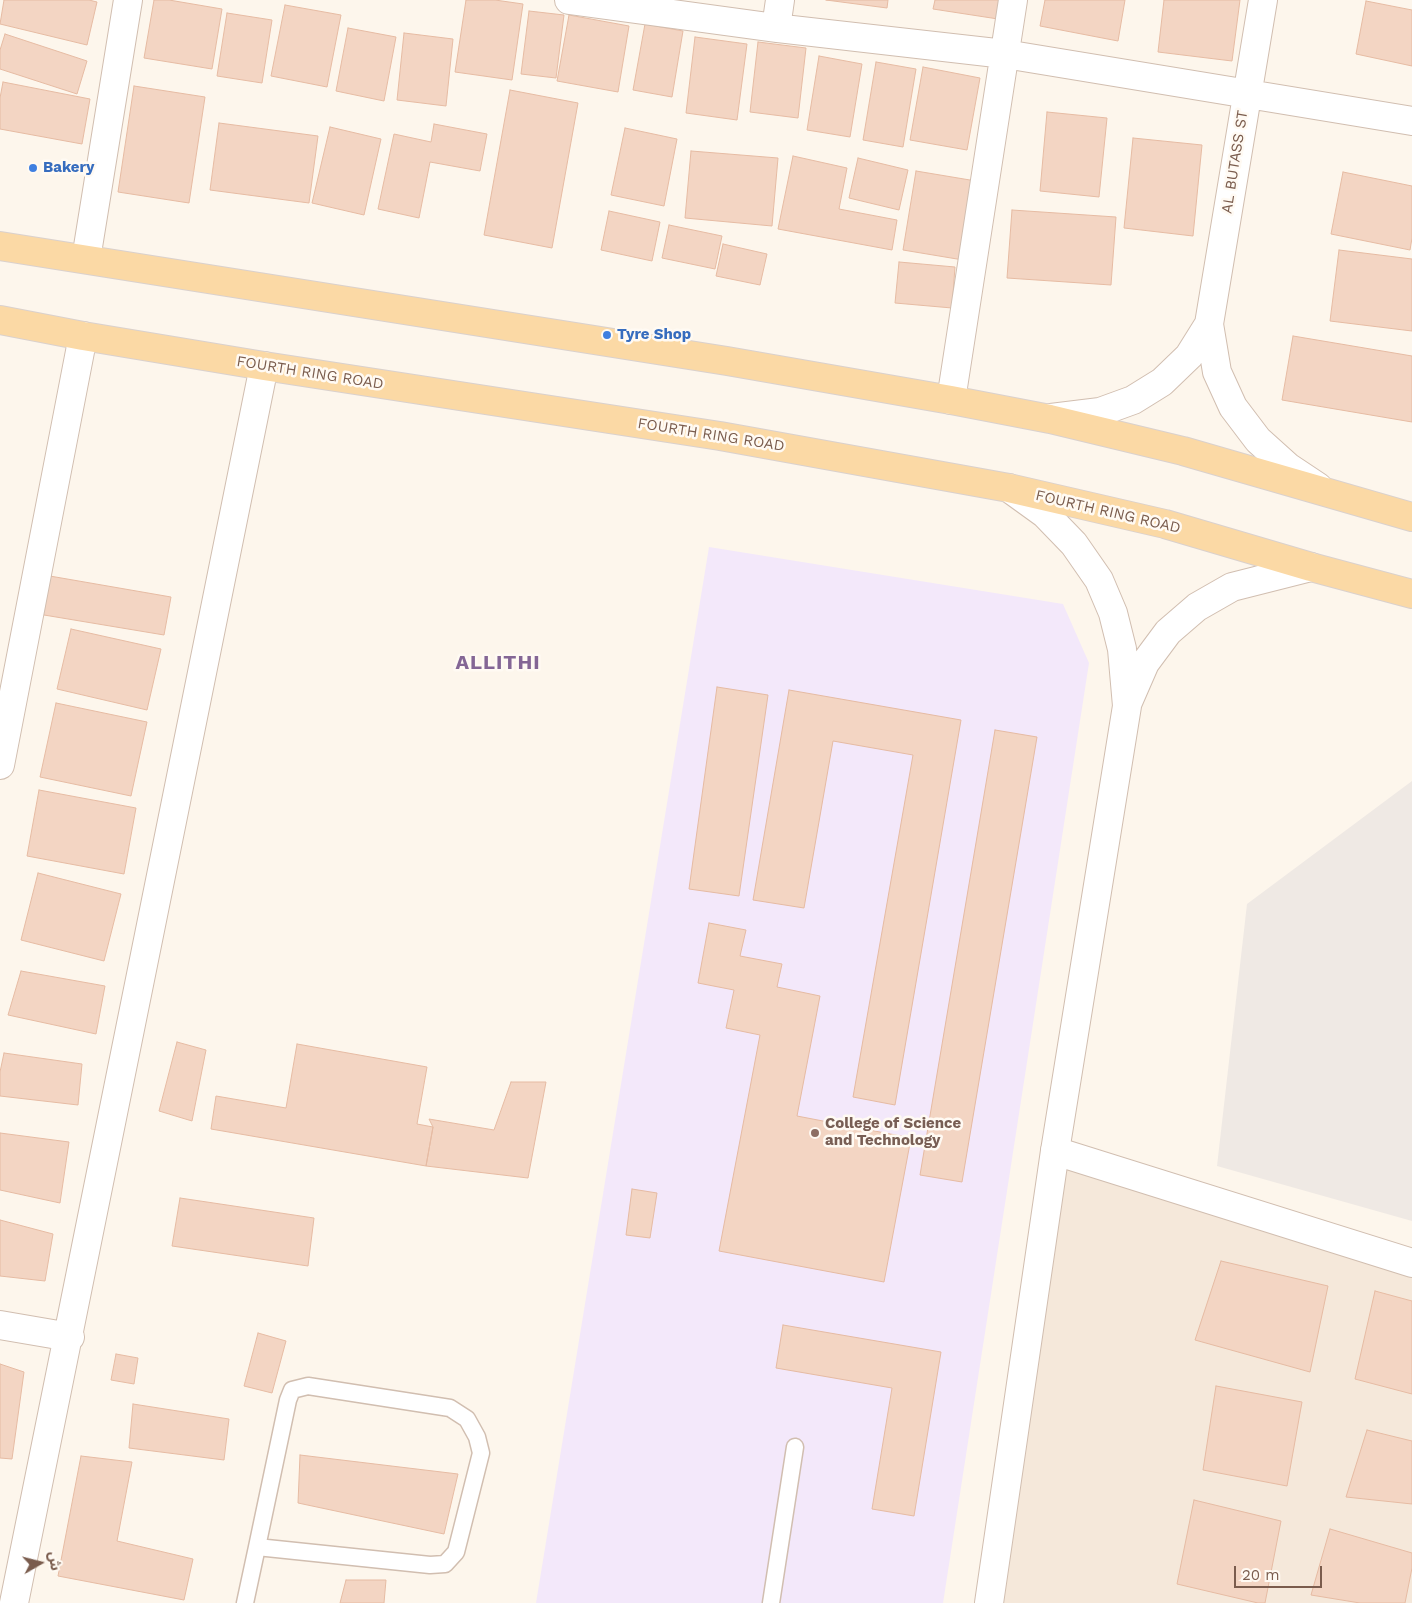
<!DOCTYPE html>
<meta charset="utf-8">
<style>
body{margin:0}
#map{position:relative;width:1412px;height:1603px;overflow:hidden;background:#fdf6ec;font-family:"Work Sans","Noto Sans Arabic",sans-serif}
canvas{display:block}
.north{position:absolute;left:15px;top:1538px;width:50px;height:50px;-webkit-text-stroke:4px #fffaf3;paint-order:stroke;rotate:82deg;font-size:14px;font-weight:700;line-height:20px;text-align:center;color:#7a5c4d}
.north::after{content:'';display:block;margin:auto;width:18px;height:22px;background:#7a5c4d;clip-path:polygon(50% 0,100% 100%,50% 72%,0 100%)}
.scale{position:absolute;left:1234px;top:1566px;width:88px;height:22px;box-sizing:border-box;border:2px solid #7a5c4d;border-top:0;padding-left:6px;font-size:15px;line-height:18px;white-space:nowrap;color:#7a5c4d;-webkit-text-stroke:4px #fffaf3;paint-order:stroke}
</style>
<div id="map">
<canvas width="1412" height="1603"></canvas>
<div class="north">ش</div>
<div class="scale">20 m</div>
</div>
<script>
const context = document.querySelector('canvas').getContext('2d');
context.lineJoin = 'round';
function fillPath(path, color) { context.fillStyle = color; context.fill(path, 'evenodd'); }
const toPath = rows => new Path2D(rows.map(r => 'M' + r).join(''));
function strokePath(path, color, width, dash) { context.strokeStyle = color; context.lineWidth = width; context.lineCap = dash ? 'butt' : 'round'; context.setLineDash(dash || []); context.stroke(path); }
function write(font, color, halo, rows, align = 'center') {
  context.font = font + ' "Work Sans",sans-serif'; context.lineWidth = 5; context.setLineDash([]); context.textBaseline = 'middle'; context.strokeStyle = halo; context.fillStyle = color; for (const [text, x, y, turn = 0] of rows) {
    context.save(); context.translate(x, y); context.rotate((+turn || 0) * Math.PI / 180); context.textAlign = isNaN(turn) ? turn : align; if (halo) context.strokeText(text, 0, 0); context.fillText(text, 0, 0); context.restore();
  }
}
fillPath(toPath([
 [1056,1151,1412,1255,1412,1603,991,1603]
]), '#f5e8da');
fillPath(toPath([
 [1412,781,1412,1221,1217,1166,1247,904]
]), '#efe9e4');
fillPath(toPath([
 [709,547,1063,604,1089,663,943,1603,536,1603]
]), '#f3e8fa');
const building = toPath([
 [4,0,89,0,97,2,87,45,0,24,4,0],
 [154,0,169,0,222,9,212,69,144,58,154,0],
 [466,0,495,0,523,4,512,80,455,72,466,0],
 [826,0,888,0,887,8,826,0],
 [935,0,1001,0,998,19,933,9,935,0],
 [1045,0,1125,0,1118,41,1040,26,1045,0],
 [1164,0,1240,0,1232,61,1158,52,1164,0],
 [1366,1,1412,10,1412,66,1356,54,1366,1],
 [285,5,341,15,327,87,271,76,285,5],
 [529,11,564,15,556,78,521,74,529,11],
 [227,13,272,20,262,83,217,76,227,13],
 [569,15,629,26,618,92,557,81,569,15],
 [645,24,683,31,672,97,633,90,645,24],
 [348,28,396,37,384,101,336,91,348,28],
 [404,33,453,39,446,106,397,100,404,33],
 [5,34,87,61,77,94,0,69,0,50,5,34],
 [695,37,747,44,737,120,686,113,695,37],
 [758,42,806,48,798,118,750,112,758,42],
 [819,56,862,64,850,137,807,130,819,56],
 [876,62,916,69,903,147,863,140,876,62],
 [923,67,980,78,967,150,910,140,923,67],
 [3,82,90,99,82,144,0,129,0,98,3,82],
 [134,86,205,97,189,203,118,192,134,86],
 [510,90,578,103,552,248,484,235,510,90],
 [1047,112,1107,118,1099,197,1040,191,1047,112],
 [219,123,318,136,309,203,210,190,219,123],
 [434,124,487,134,480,171,430,162,419,218,378,209,394,134,431,142,434,124],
 [330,127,381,139,364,215,312,203,330,127],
 [625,128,677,139,664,206,611,195,625,128],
 [1133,138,1202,145,1193,236,1124,228,1133,138],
 [691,151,778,158,772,226,685,218,691,151],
 [793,156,847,168,839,209,897,220,892,250,778,229,793,156],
 [858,158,908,170,899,210,849,198,858,158],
 [916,171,982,182,969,261,903,250,916,171],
 [1343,172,1412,186,1412,238,1410,250,1331,234,1343,172],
 [1012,210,1116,217,1111,285,1007,278,1012,210],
 [609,211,660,222,652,261,601,250,609,211],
 [669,225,722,236,715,269,662,258,669,225],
 [723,244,767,254,760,285,716,276,723,244],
 [1339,250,1412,259,1412,331,1330,321,1339,250],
 [899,262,955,267,952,308,895,303,899,262],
 [1293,336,1412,356,1412,422,1282,400,1293,336],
 [44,575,171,597,164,635,38,614,44,575],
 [71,629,161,649,147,710,57,689,71,629],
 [717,687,768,695,739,896,689,889,717,687],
 [789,690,961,720,895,1105,853,1097,913,755,833,741,804,908,753,900,789,690],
 [56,703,147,722,131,796,40,777,56,703],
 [995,730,1037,737,962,1182,920,1175,995,730],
 [39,790,136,808,124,874,27,856,39,790],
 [38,873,121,894,104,961,21,940,38,873],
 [709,923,746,930,740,956,782,964,777,987,820,996,797,1116,911,1138,884,1282,719,1251,760,1035,726,1028,734,990,698,983,709,923],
 [21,971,105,986,96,1034,8,1015,21,971],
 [177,1042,206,1050,192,1121,159,1111,177,1042],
 [297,1044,427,1067,417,1124,433,1127,426,1166,211,1129,216,1096,286,1108,297,1044],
 [4,1053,82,1064,78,1105,0,1096,0,1072,4,1053],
 [511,1082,546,1082,528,1178,426,1166,433,1127,429,1119,494,1130,511,1082],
 [0,1133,69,1142,60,1203,0,1190,0,1133],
 [632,1189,657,1193,650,1238,626,1235,632,1189],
 [180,1198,314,1218,308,1266,172,1246,180,1198],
 [0,1220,53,1234,45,1281,0,1276,0,1220],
 [1221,1261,1328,1286,1310,1372,1195,1340,1221,1261],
 [1375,1291,1412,1301,1412,1394,1355,1379,1375,1291],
 [783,1325,941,1352,914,1516,872,1509,892,1388,776,1368,783,1325],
 [258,1333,286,1341,272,1393,244,1386,258,1333],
 [116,1354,138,1358,134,1384,111,1380,116,1354],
 [0,1364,24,1372,12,1459,0,1458,0,1364],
 [1216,1386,1302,1402,1287,1486,1203,1470,1216,1386],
 [133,1404,229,1419,224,1460,129,1448,133,1404],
 [1367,1430,1412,1441,1412,1504,1346,1497,1367,1430],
 [300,1455,458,1474,444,1534,298,1503,300,1455],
 [81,1456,132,1462,117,1541,193,1559,184,1600,58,1576,81,1456],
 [1194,1500,1281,1521,1265,1603,1258,1603,1177,1584,1194,1500],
 [1330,1529,1412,1553,1412,1568,1405,1603,1360,1603,1311,1595,1330,1529],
 [346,1580,386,1580,384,1603,340,1603,346,1580]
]);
fillPath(building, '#f3d5c3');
strokePath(building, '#e6bba3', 1);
const service = toPath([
 [245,1603,257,1547,288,1400,292,1390,308,1386,450,1408,467,1419,477,1437,481,1453,456,1552,445,1564,430,1565,257,1547],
 [771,1603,795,1447]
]);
const minor = toPath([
 [569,0,776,28,1005,54,1412,121],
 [1263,0,1209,324,1217,372,1233,407,1258,440,1288,467,1318,487],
 [776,28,780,0],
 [86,259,128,0],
 [951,400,1013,0],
 [1051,418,1100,412,1133,400,1162,382,1189,356,1209,324],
 [0,765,83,336],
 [1055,1151,1412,1263],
 [0,1325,70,1337],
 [14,1603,264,366]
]);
const tertiary = toPath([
 [1128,702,1145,663,1168,632,1197,607,1232,587,1311,567],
 [989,1603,1055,1151,1127,706,1122,649,1113,613,1099,580,1074,544,1045,514,1009,488]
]);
const primary = toPath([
 [0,246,727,361,951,400,1050,419,1183,451,1412,517],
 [0,320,83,336,264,366,720,436,1009,488,1165,524,1311,567,1412,594]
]);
strokePath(service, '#d1beb0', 19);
strokePath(minor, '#d1beb0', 30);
strokePath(tertiary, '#d1beb0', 30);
strokePath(primary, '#dad1cd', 30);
strokePath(service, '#fff', 16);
strokePath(minor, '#fff', 28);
strokePath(tertiary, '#fff', 28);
strokePath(primary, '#fbd9a5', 28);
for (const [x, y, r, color] of [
 [33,168,5,"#3f7fe0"],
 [607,335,5,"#3f7fe0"],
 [815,1133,5,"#8d6e63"]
]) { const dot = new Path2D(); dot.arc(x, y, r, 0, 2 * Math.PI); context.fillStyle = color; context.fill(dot); strokePath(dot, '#fffaf3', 2); }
write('15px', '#7a5c4d', '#fffaf3', [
 ["AL BUTASS ST",1235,162,-81],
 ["FOURTH RING ROAD",310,373,9],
 ["FOURTH RING ROAD",711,435,9],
 ["FOURTH RING ROAD",1108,512,13]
]);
write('bold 15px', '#366cbe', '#fffaf3', [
 ["Bakery",43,168],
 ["Tyre Shop",617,335]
], 'left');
write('bold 15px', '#785e54', '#fffaf3', [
 ["College of Science",825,1124],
 ["and Technology",825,1141]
], 'left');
context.letterSpacing = '1px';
write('bold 20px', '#846695', '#fffaf3', [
 ["ALLITHI",498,663]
]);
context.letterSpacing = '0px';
</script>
